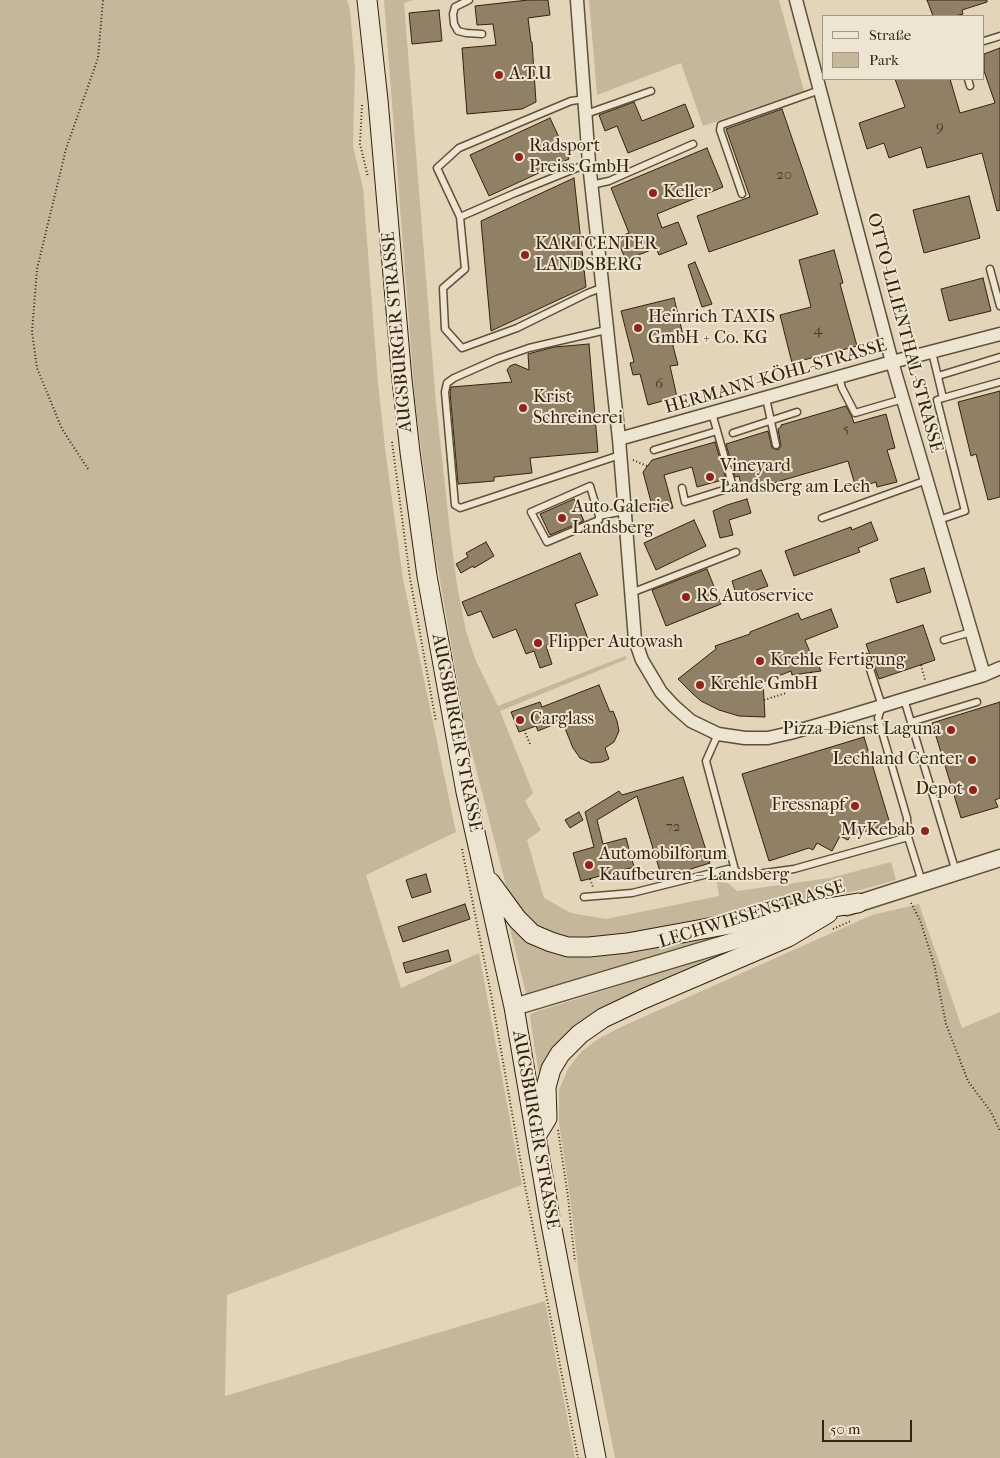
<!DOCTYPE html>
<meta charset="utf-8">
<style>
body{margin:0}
#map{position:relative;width:1000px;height:1458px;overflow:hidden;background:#e3d5b9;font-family:"IM FELL French Canon",serif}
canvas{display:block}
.legend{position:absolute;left:822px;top:15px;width:162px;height:65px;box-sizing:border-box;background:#ede4d2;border:1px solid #a39783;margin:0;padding:6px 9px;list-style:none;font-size:15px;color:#34230c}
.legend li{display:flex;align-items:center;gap:10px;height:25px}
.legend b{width:25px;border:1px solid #a39783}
.scale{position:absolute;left:822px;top:1420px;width:90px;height:22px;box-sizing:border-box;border:2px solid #34230c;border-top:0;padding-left:6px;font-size:15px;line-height:18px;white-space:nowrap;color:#34230c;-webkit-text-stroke:4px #ede4d2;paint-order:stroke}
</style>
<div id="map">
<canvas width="1000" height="1458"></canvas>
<ul class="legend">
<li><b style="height:6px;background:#ede4d2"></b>Straße</li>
<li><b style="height:14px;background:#c5b79c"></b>Park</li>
</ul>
<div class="scale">50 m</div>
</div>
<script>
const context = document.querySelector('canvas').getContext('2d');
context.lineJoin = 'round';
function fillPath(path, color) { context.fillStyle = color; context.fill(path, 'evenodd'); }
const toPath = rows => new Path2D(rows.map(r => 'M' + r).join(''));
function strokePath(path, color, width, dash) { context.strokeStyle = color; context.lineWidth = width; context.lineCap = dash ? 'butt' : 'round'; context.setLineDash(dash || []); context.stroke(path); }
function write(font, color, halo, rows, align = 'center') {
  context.font = font + ' "IM FELL French Canon",serif'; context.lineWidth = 4; context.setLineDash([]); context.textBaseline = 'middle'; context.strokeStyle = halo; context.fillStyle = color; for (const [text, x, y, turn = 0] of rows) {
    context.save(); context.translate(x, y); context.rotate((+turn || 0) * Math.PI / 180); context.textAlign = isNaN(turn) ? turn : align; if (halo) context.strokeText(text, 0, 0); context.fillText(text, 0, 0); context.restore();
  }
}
fillPath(toPath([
 [0,0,347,0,350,10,355,69,353,146,363,188,378,383,386,456,403,579,456,832,366,875,401,988,479,953,522,1185,227,1295,225,1396,545,1301,575,1458,0,1458],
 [384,0,413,0,404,3,436,403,450,532,457,585,466,631,475,659,498,706,625,656,627,659,500,711,533,793,525,801,541,830,527,840,544,898,571,913,606,919,719,896,717,882,728,883,737,891,830,878,891,862,896,880,860,890,733,918,581,941,537,930,508,893,466,730,433,540,415,401],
 [589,0,779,0,804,91,703,126,681,63,597,95],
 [919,904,962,1028,1000,1012,1000,1458,615,1458,579,1275,570,1197,559,1123,559,1090,568,1069,581,1052,598,1039,621,1027,872,915],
 [509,924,540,945,751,928,530,996,526,994],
 [761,941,618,1004,542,1075,539,1075,530,1017,531,1014,535,1012]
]), '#c5b79c');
const building = toPath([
 [528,0,548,0,550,15,528,18,531,42,532,42,536,102,522,109,467,114,462,48,496,45,493,24,477,25,475,6,528,0],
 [927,0,987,0,987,2,962,10,963,14,955,16,933,16,927,0],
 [439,10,442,41,412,44,409,13,439,10],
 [1000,48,1000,210,997,211,982,153,927,168,921,147,889,158,884,143,867,149,859,123,905,107,895,79,950,79,960,113,995,103,984,71,984,54,1000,48],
 [634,102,642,121,685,104,694,127,628,153,617,126,605,131,599,115,634,102],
 [782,109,818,214,709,252,697,216,750,197,726,129,782,109],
 [550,118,569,159,489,196,470,155,550,118],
 [707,148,723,187,657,214,662,228,678,222,687,244,659,255,656,248,626,260,616,238,629,233,611,188,707,148],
 [574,178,586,287,491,331,481,221,574,178],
 [969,196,980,238,924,253,913,210,969,196],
 [834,250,843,283,840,284,857,346,792,363,780,315,811,307,799,260,834,250],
 [695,262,712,304,702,307,688,265,695,262],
 [983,278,991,311,949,321,941,289,983,278],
 [674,298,684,339,672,342,678,365,670,366,677,397,648,405,640,374,633,375,630,363,634,362,621,311,674,298],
 [589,344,598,452,530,458,532,473,494,477,494,481,458,484,450,392,451,387,512,382,507,370,510,366,515,364,529,370,528,354,554,347,589,344],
 [1000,391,1000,497,988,500,976,454,971,456,958,402,1000,391],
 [846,406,852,417,854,423,886,414,895,448,887,450,897,482,877,487,876,482,856,488,848,461,743,492,739,476,735,477,726,444,768,431,772,448,778,450,781,446,778,429,781,427,781,425,846,406],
 [715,442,726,479,697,487,692,467,664,475,673,508,654,513,643,472,652,460,715,442],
 [574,499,584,521,550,535,540,514,574,499],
 [747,499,751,513,729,520,733,535,720,538,713,511,727,505,747,499],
 [694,520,706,546,656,570,644,543,694,520],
 [871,522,878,540,858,548,860,552,794,576,785,551,851,527,852,530,871,522],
 [486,542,494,556,474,568,473,566,461,573,456,564,468,557,466,553,486,542],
 [580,553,598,595,575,604,588,639,569,646,566,638,546,646,552,664,540,668,534,651,526,654,516,629,493,638,481,611,468,616,462,602,580,553],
 [924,568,931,592,897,603,890,579,924,568],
 [707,569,721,604,666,626,652,590,707,569],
 [761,570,768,586,737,597,732,581,761,570],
 [831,609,838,627,805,640,814,662,817,661,821,671,792,675,791,671,763,682,765,717,739,716,719,710,701,701,693,694,678,679,716,649,715,646,750,634,750,632,798,613,801,620,831,609],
 [923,625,935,660,879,679,866,644,923,625],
 [599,685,610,712,613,711,617,721,619,731,614,742,605,748,609,759,602,762,591,763,580,758,573,748,562,721,538,731,536,726,519,732,511,712,540,702,542,707,599,685],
 [1000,702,1000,798,995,800,998,807,961,818,932,723,1000,702],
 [864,737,890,824,850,836,848,840,840,836,832,851,817,843,813,850,809,848,769,861,742,774,864,737],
 [683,777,710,863,662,878,637,796,597,820,603,844,626,838,634,867,581,881,573,853,594,847,585,812,619,791,622,795,683,777],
 [579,812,583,820,570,828,565,820,579,812],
 [426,874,431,892,412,898,406,880,426,874],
 [465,904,470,919,403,942,398,927,465,904],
 [448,950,451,961,406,973,403,963,448,950]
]);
fillPath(building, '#8f8066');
strokePath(building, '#34230c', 1);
const service = toPath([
 [469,0,455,7,453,14,454,24,458,31,466,33,482,34],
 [984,41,1000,36],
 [968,79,970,86],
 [586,114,651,91],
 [589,163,515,193,460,217,465,269,443,288,445,329,462,348,517,328,588,293,601,288],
 [591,185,609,181,693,144],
 [742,194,720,130,721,125,820,90],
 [460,217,437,168,459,148,571,101,585,99],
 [990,269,1000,306],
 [606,330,529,348,497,359,454,378,447,383,445,392,455,505,460,508,620,455],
 [932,352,943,398,1000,382],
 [938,376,1000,357],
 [839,377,842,388,855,413,903,399],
 [766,398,776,445],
 [733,433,797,412],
 [654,450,717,431],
 [682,488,685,502,733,487,712,413],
 [599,516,599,520,547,542,531,512,590,486,599,516,624,511],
 [822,518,927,480],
 [939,520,965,511,937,400,943,398],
 [631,593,736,552],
 [944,640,971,632],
 [904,699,956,872],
 [911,722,977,702],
 [718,734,706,761,735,870],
 [908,837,922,882],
 [584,897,632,893,728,869,750,875,794,869,908,837,907,818,878,718,882,706,866,657]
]);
const minor = toPath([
 [577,0,589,163,619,439,635,640,642,660,661,692,674,706,691,721,718,734,745,738,768,738,790,733,839,719,984,675,1000,668],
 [796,0,892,362,984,675],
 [619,439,892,362,1000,334]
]);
const tertiary = toPath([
 [847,907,1000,858],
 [514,1007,814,917]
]);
const secondary = toPath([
 [367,0,378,100,402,380,410,452,427,576,466,792,514,1007,551,1224,596,1458],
 [490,882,517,919,532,934,551,942,568,947,589,947,627,943,725,925,858,903],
 [536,1136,547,1118,546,1087,551,1069,560,1054,580,1034,603,1018,643,999,788,937,828,913]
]);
strokePath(service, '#605037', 9);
strokePath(minor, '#605037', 15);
strokePath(tertiary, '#605037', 19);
strokePath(secondary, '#34230c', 21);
strokePath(toPath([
 [362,105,360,144,368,177],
 [392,442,410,578,436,722],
 [633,460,647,466],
 [88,469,62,429,37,368,32,332,37,269,66,149,98,58,103,0],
 [921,665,925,680],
 [811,672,815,683],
 [764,700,786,693],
 [524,730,531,746],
 [462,849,491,994,525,1186,578,1458],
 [590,879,593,887],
 [911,903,920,920,934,964,946,1024,968,1081,991,1112,1000,1131],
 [833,929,851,921],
 [558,1130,568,1197,575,1262]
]), '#34230c', 2, [1, 2.5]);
strokePath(service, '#ede4d2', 6);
strokePath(minor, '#ede4d2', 12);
strokePath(tertiary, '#ede4d2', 16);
strokePath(secondary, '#ede4d2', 19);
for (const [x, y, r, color] of [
 [499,75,5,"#8f2418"],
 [519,157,5,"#8f2418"],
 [653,193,5,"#8f2418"],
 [525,255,5,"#8f2418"],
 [638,328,5,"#8f2418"],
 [523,408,5,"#8f2418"],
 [710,477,5,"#8f2418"],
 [562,518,5,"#8f2418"],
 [686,597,5,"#8f2418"],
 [538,643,5,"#8f2418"],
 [760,661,5,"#8f2418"],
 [700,685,5,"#8f2418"],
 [520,720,5,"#8f2418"],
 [951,730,5,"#8f2418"],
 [972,760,5,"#8f2418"],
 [973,790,5,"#8f2418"],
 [855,806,5,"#8f2418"],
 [925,831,5,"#8f2418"],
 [589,865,5,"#8f2418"]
]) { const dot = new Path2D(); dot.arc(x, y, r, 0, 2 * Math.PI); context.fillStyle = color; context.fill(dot); strokePath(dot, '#ede4d2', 2); }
write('15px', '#4b3a22', null, [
 ["9",940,127],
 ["20",784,175],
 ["4",818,330],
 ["6",659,384],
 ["5",846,429],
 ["72",673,827]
]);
write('18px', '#34230c', '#ede4d2', [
 ["A.T.U",509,75],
 ["Radsport",529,147],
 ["Preiss GmbH",529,168],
 ["Keller",663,193],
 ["KARTCENTER",535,245],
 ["LANDSBERG",535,266],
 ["Heinrich TAXIS",648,318],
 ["GmbH + Co. KG",648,339],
 ["Krist",533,398],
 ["Schreinerei",533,419],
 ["Vineyard",720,467],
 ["Landsberg am Lech",720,488],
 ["Auto Galerie",572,508],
 ["Landsberg",572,529],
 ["RS Autoservice",696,597],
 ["Flipper Autowash",548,643],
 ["Krehle Fertigung",770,661],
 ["Krehle GmbH",710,685],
 ["Carglass",530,720],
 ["Pizza-Dienst Laguna",941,730,"right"],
 ["Lechland Center",962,760,"right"],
 ["Depot",963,790,"right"],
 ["Fressnapf",845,806,"right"],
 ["MyKebab",915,831,"right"],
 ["Automobilforum",599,855],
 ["Kaufbeuren – Landsberg",599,876]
], 'left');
write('18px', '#34230c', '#ede4d2', [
 ["AUGSBURGER STRASSE",398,332,-95],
 ["OTTO-LILIENTHAL-STRASSE",904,333,75],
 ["HERMANN-KÖHL-STRASSE",776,377,-16],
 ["AUGSBURGER STRASSE",456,733,79],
 ["LECHWIESENSTRASSE",752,915,-17],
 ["AUGSBURGER STRASSE",535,1130,80]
]);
</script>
